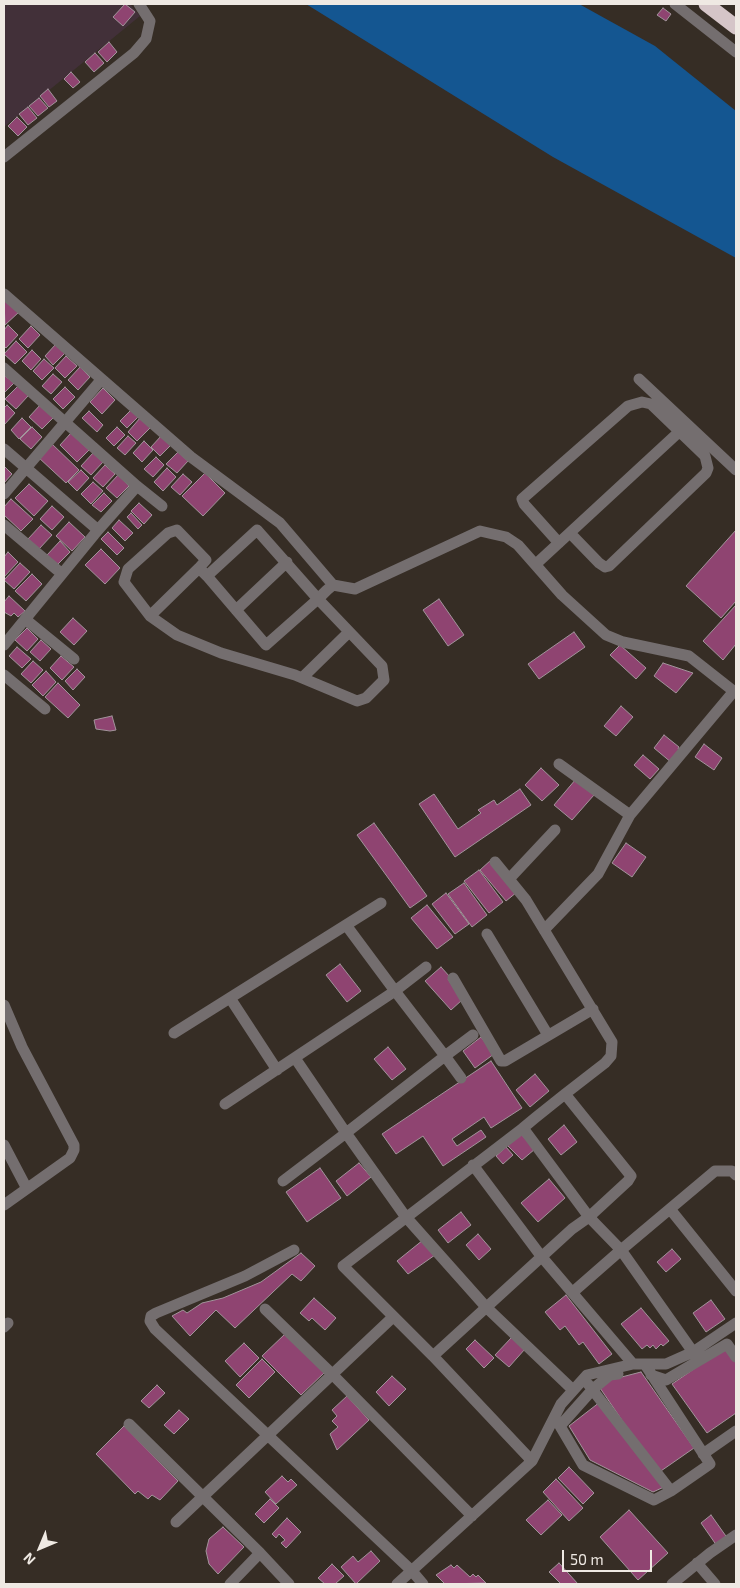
<!DOCTYPE html>
<style>
body{margin:0}
#map{position:relative;width:740px;height:1588px;overflow:hidden;background:#362d25;font-family:"Exo 2",sans-serif}
canvas{display:block}
.frame{position:absolute;inset:0;border:5px solid #efe9e3;pointer-events:none}
.north{position:absolute;left:15px;top:1523px;width:50px;height:50px;-webkit-text-stroke:4px #362d25;paint-order:stroke;rotate:225deg;font-size:14px;font-weight:700;line-height:20px;text-align:center;color:#efe9e3}
.north::after{content:'';display:block;margin:auto;width:18px;height:22px;background:#efe9e3;clip-path:polygon(50% 0,100% 100%,50% 72%,0 100%)}
.scale{position:absolute;left:562px;top:1550px;width:90px;height:22px;box-sizing:border-box;border:2px solid #efe9e3;border-top:0;padding-left:6px;font-size:15px;line-height:18px;white-space:nowrap;color:#efe9e3;-webkit-text-stroke:4px #362d25;paint-order:stroke}
</style>
<div id="map">
<canvas width="740" height="1588"></canvas>
<div class="frame"></div>
<div class="north">N</div>
<div class="scale">50 m</div>
</div>
<script>
const context = document.querySelector('canvas').getContext('2d');
context.lineJoin = 'round';
function fillPath(path, color) { context.fillStyle = color; context.fill(path, 'evenodd'); }
const toPath = rows => new Path2D(rows.map(r => 'M' + r).join(''));
function strokePath(path, color, width, dash) { context.strokeStyle = color; context.lineWidth = width; context.lineCap = dash ? 'butt' : 'round'; context.setLineDash(dash || []); context.stroke(path); }
fillPath(toPath([
 [4,4,130,4,140,16,4,127]
]), '#423039');
fillPath(toPath([
 [306,4,579,4,655,46,736,111,736,258,553,157]
]), '#145691');
const building = toPath([
 [125,4,135,12,123,26,113,17,125,4],
 [663,8,671,14,666,21,657,15,663,8],
 [109,42,117,52,107,62,98,52,109,42],
 [95,53,104,63,94,72,85,62,95,53],
 [71,72,80,82,73,88,64,79,71,72],
 [48,89,57,101,49,107,40,96,48,89],
 [39,98,48,108,38,116,29,106,39,98],
 [28,107,37,118,28,125,19,114,28,107],
 [17,117,27,127,18,136,8,126,17,117],
 [6,299,19,312,5,325,4,301,6,299],
 [8,325,18,335,6,348,4,346,4,330,8,325],
 [31,326,40,335,28,348,19,339,31,326],
 [16,341,27,352,15,364,4,354,16,341],
 [56,344,65,353,53,365,45,356,56,344],
 [32,350,41,359,31,370,22,361,32,350],
 [66,356,77,366,65,378,55,368,66,356],
 [44,359,54,368,42,380,33,371,44,359],
 [80,367,90,377,78,390,68,380,80,367],
 [53,374,62,382,51,394,42,386,53,374],
 [4,375,14,383,4,393,4,375],
 [18,386,28,396,16,409,5,399,18,386],
 [65,387,75,397,63,409,53,399,65,387],
 [103,388,115,400,102,414,90,402,103,388],
 [41,404,54,417,42,429,29,417,41,404],
 [7,405,15,413,4,425,4,408,7,405],
 [131,410,138,417,127,428,120,421,131,410],
 [89,411,103,425,97,432,82,418,89,411],
 [22,418,31,427,19,439,11,430,22,418],
 [140,418,150,428,137,441,128,432,140,418],
 [32,427,42,437,31,449,20,439,32,427],
 [117,427,125,435,114,446,106,438,117,427],
 [71,433,89,450,77,462,60,445,71,433],
 [162,435,172,444,160,456,151,447,162,435],
 [128,436,136,443,125,455,117,448,128,436],
 [144,441,153,450,142,462,133,453,144,441],
 [51,443,79,470,66,483,38,457,51,443],
 [178,452,188,461,177,473,166,464,178,452],
 [93,453,103,462,91,475,81,466,93,453],
 [156,457,164,465,153,477,144,469,156,457],
 [105,465,115,474,103,487,93,478,105,465],
 [4,466,12,474,4,483,4,466],
 [167,468,176,477,163,491,154,482,167,468],
 [81,470,89,478,77,491,68,482,81,470],
 [205,473,225,493,203,516,182,496,205,473],
 [183,474,192,482,180,495,171,487,183,474],
 [118,475,129,486,117,498,106,488,118,475],
 [93,482,103,491,91,504,81,494,93,482],
 [29,484,48,501,34,516,15,498,29,484],
 [104,493,112,501,101,512,92,505,104,493],
 [11,499,33,519,21,531,4,515,4,507,11,499],
 [139,503,152,515,144,524,131,511,139,503],
 [52,506,64,517,52,530,40,519,52,506],
 [131,513,142,525,138,529,127,517,131,513],
 [119,520,133,533,125,541,112,528,119,520],
 [69,522,85,537,72,551,56,536,69,522],
 [41,525,52,535,39,549,28,539,41,525],
 [736,530,736,601,721,618,686,586,736,530],
 [108,532,124,548,117,555,101,539,108,532],
 [60,541,70,552,57,565,47,555,60,541],
 [101,549,120,568,105,584,85,565,101,549],
 [8,552,18,562,4,577,4,557,8,552],
 [20,563,30,572,14,589,4,580,20,563],
 [32,574,42,584,26,601,15,591,32,574],
 [9,596,25,611,18,617,14,613,11,616,4,612,4,602,9,596],
 [439,599,464,635,448,646,423,610,439,599],
 [736,605,736,644,723,660,703,641,736,605],
 [73,618,87,631,74,645,60,632,73,618],
 [27,628,38,639,27,651,15,640,27,628],
 [574,632,585,647,539,679,528,664,574,632],
 [41,640,51,649,40,661,30,652,41,640],
 [620,645,646,668,636,679,610,655,620,645],
 [17,647,31,659,22,668,9,656,17,647],
 [61,656,74,667,62,680,50,668,61,656],
 [33,661,43,670,31,683,21,674,33,661],
 [663,663,693,673,676,693,654,676,663,663],
 [77,669,85,677,73,690,65,681,77,669],
 [46,671,56,682,43,696,32,685,46,671],
 [58,683,80,705,68,718,45,697,58,683],
 [621,706,633,717,616,736,604,726,621,706],
 [112,716,116,730,110,731,96,729,94,720,112,716],
 [664,735,679,747,678,749,681,752,672,763,654,748,664,735],
 [704,744,722,758,714,770,695,757,704,744],
 [643,755,659,769,650,779,634,765,643,755],
 [541,768,559,785,542,801,525,785,541,768],
 [576,779,594,795,572,820,554,805,576,779],
 [520,789,531,805,455,857,419,804,434,794,458,829,481,813,478,810,494,800,497,805,520,789],
 [374,823,427,896,410,908,357,835,374,823],
 [626,843,646,857,632,877,612,863,626,843],
 [491,860,517,892,506,901,480,870,491,860],
 [479,870,503,902,489,913,464,881,479,870],
 [464,883,487,915,472,927,448,894,464,883],
 [446,893,469,924,455,934,432,904,446,893],
 [427,905,453,937,437,949,411,918,427,905],
 [340,964,361,991,347,1002,326,975,340,964],
 [441,967,450,977,448,979,462,1000,451,1010,425,981,441,967],
 [481,1037,494,1054,475,1068,463,1051,481,1037],
 [388,1047,406,1069,392,1080,374,1059,388,1047],
 [491,1061,522,1108,491,1128,484,1117,452,1139,457,1146,481,1130,486,1137,443,1166,423,1136,396,1154,382,1134,491,1061],
 [535,1074,549,1091,530,1107,516,1090,535,1074],
 [564,1125,577,1142,561,1155,548,1139,564,1125],
 [520,1133,535,1149,522,1160,507,1145,520,1133],
 [506,1147,513,1155,503,1164,496,1156,506,1147],
 [359,1163,371,1177,347,1196,336,1181,359,1163],
 [320,1168,341,1198,307,1222,286,1192,320,1168],
 [549,1179,565,1198,538,1222,521,1203,549,1179],
 [461,1212,471,1225,448,1243,438,1230,461,1212],
 [478,1234,491,1249,479,1260,466,1245,478,1234],
 [423,1240,435,1255,408,1274,397,1261,423,1240],
 [672,1249,681,1259,666,1272,657,1262,672,1249],
 [301,1253,315,1266,301,1281,292,1274,235,1328,216,1310,190,1336,172,1316,183,1310,187,1313,202,1303,223,1298,261,1282,301,1253],
 [566,1295,612,1354,599,1364,583,1342,579,1345,565,1326,560,1330,545,1312,566,1295],
 [314,1298,336,1318,325,1330,312,1318,309,1321,300,1313,314,1298],
 [711,1300,725,1319,706,1332,693,1313,711,1300],
 [641,1308,669,1341,663,1346,661,1344,656,1349,653,1345,650,1348,647,1345,642,1349,621,1324,641,1308],
 [285,1334,324,1373,301,1395,262,1356,285,1334],
 [512,1337,525,1349,509,1367,495,1355,512,1337],
 [475,1340,494,1358,484,1368,466,1349,475,1340],
 [244,1343,259,1358,240,1377,225,1361,244,1343],
 [726,1347,736,1363,736,1413,707,1433,672,1384,726,1347],
 [262,1359,275,1372,249,1398,236,1385,262,1359],
 [641,1372,694,1448,658,1473,600,1388,610,1380,641,1372],
 [392,1376,406,1389,389,1406,376,1392,392,1376],
 [157,1385,165,1393,149,1408,141,1401,157,1385],
 [347,1396,369,1420,337,1450,330,1434,338,1427,332,1421,337,1416,332,1410,347,1396],
 [600,1402,664,1487,653,1492,590,1460,569,1426,600,1402],
 [179,1410,189,1419,174,1434,164,1425,179,1410],
 [124,1426,178,1481,160,1500,152,1495,148,1499,138,1491,135,1494,96,1454,124,1426],
 [569,1467,594,1493,583,1504,558,1478,569,1467],
 [282,1476,288,1482,291,1479,297,1485,276,1504,265,1492,282,1476],
 [556,1479,583,1508,569,1521,543,1492,556,1479],
 [270,1499,279,1508,264,1523,255,1514,270,1499],
 [548,1500,562,1515,541,1535,526,1520,548,1500],
 [629,1510,668,1553,638,1580,600,1537,629,1510],
 [711,1515,728,1539,717,1546,701,1523,711,1515],
 [287,1518,301,1532,286,1548,281,1543,285,1540,279,1534,276,1538,272,1534,287,1518],
 [223,1527,244,1547,218,1574,209,1564,206,1551,209,1539,223,1527],
 [371,1551,380,1561,356,1584,341,1567,353,1556,358,1562,371,1551],
 [559,1563,578,1584,561,1584,549,1572,559,1563],
 [332,1564,344,1576,335,1584,325,1584,318,1578,332,1564],
 [451,1565,454,1568,457,1565,470,1577,473,1574,476,1577,478,1575,486,1583,445,1584,436,1575,451,1565]
]);
fillPath(building, '#8f4471');
strokePath(building, '#a2949b', 1);
strokePath(toPath([
 [675,4,736,52],
 [4,157,134,53,146,39,150,21,139,4],
 [4,294,191,457,280,523,333,585,355,589,480,531,506,537,518,545,562,595,606,635,623,642,689,656,736,693],
 [4,368,137,486,162,506],
 [639,379,736,470],
 [4,449,98,530],
 [4,494,101,380],
 [4,525,62,574],
 [559,543,524,504,522,499,628,406,642,402,651,404,705,456,708,468,706,473,609,566,605,567,599,563,570,533],
 [536,564,680,431],
 [207,576,199,568,206,560,177,530,168,533,128,569,124,582,150,616,177,635,221,653,295,675,357,701,366,698,384,680,382,666,318,599,257,530,207,576,266,645,318,599,327,590,333,585],
 [236,610,287,562],
 [150,616,199,568],
 [25,619,74,659],
 [4,645,98,530,137,486],
 [4,675,45,709],
 [302,678,349,632],
 [559,764,630,815],
 [495,862,526,900,612,1042,611,1056,605,1063,565,1094,535,1118,523,1128,589,1217,628,1181,631,1176,565,1094],
 [510,878,555,830],
 [346,925,395,991,426,967],
 [544,930,598,874,630,815,734,691],
 [487,934,548,1035],
 [453,978,501,1061,505,1061,593,1009],
 [230,998,277,1070],
 [4,1005,22,1047,74,1145,74,1150,70,1158,4,1205],
 [174,1033,381,903],
 [461,1078,445,1056,473,1035],
 [225,1104,395,991,445,1056,346,1133,405,1216,486,1307,573,1390],
 [4,1145,26,1187],
 [473,1165,541,1256,633,1364],
 [283,1181,346,1133,295,1058],
 [670,1209,736,1291],
 [294,1250,245,1276,156,1313,151,1316,150,1321,155,1329,412,1571,423,1584],
 [573,1292,621,1250,693,1352],
 [265,1309,332,1374,472,1516],
 [4,1327,8,1323],
 [433,1356,572,1229,589,1217,621,1250,715,1171,732,1171,736,1175],
 [651,1375,666,1380,727,1344,736,1357],
 [588,1384,671,1491],
 [129,1424,260,1553,289,1584],
 [560,1426,583,1465,654,1500,671,1491,710,1464,646,1366],
 [560,1426,593,1389,610,1375,618,1374],
 [703,1454,736,1431],
 [532,1461,561,1404,587,1375,633,1364,666,1364,693,1352,736,1323],
 [176,1522,393,1317],
 [697,1563,715,1584],
 [230,1584,260,1553],
 [397,1584,532,1461,433,1356,343,1266,523,1128],
 [672,1584,710,1553,736,1535]
]), '#746e6f', 11);
strokePath(toPath([
 [706,4,736,27]
]), '#d5c5c8', 15);
</script>
